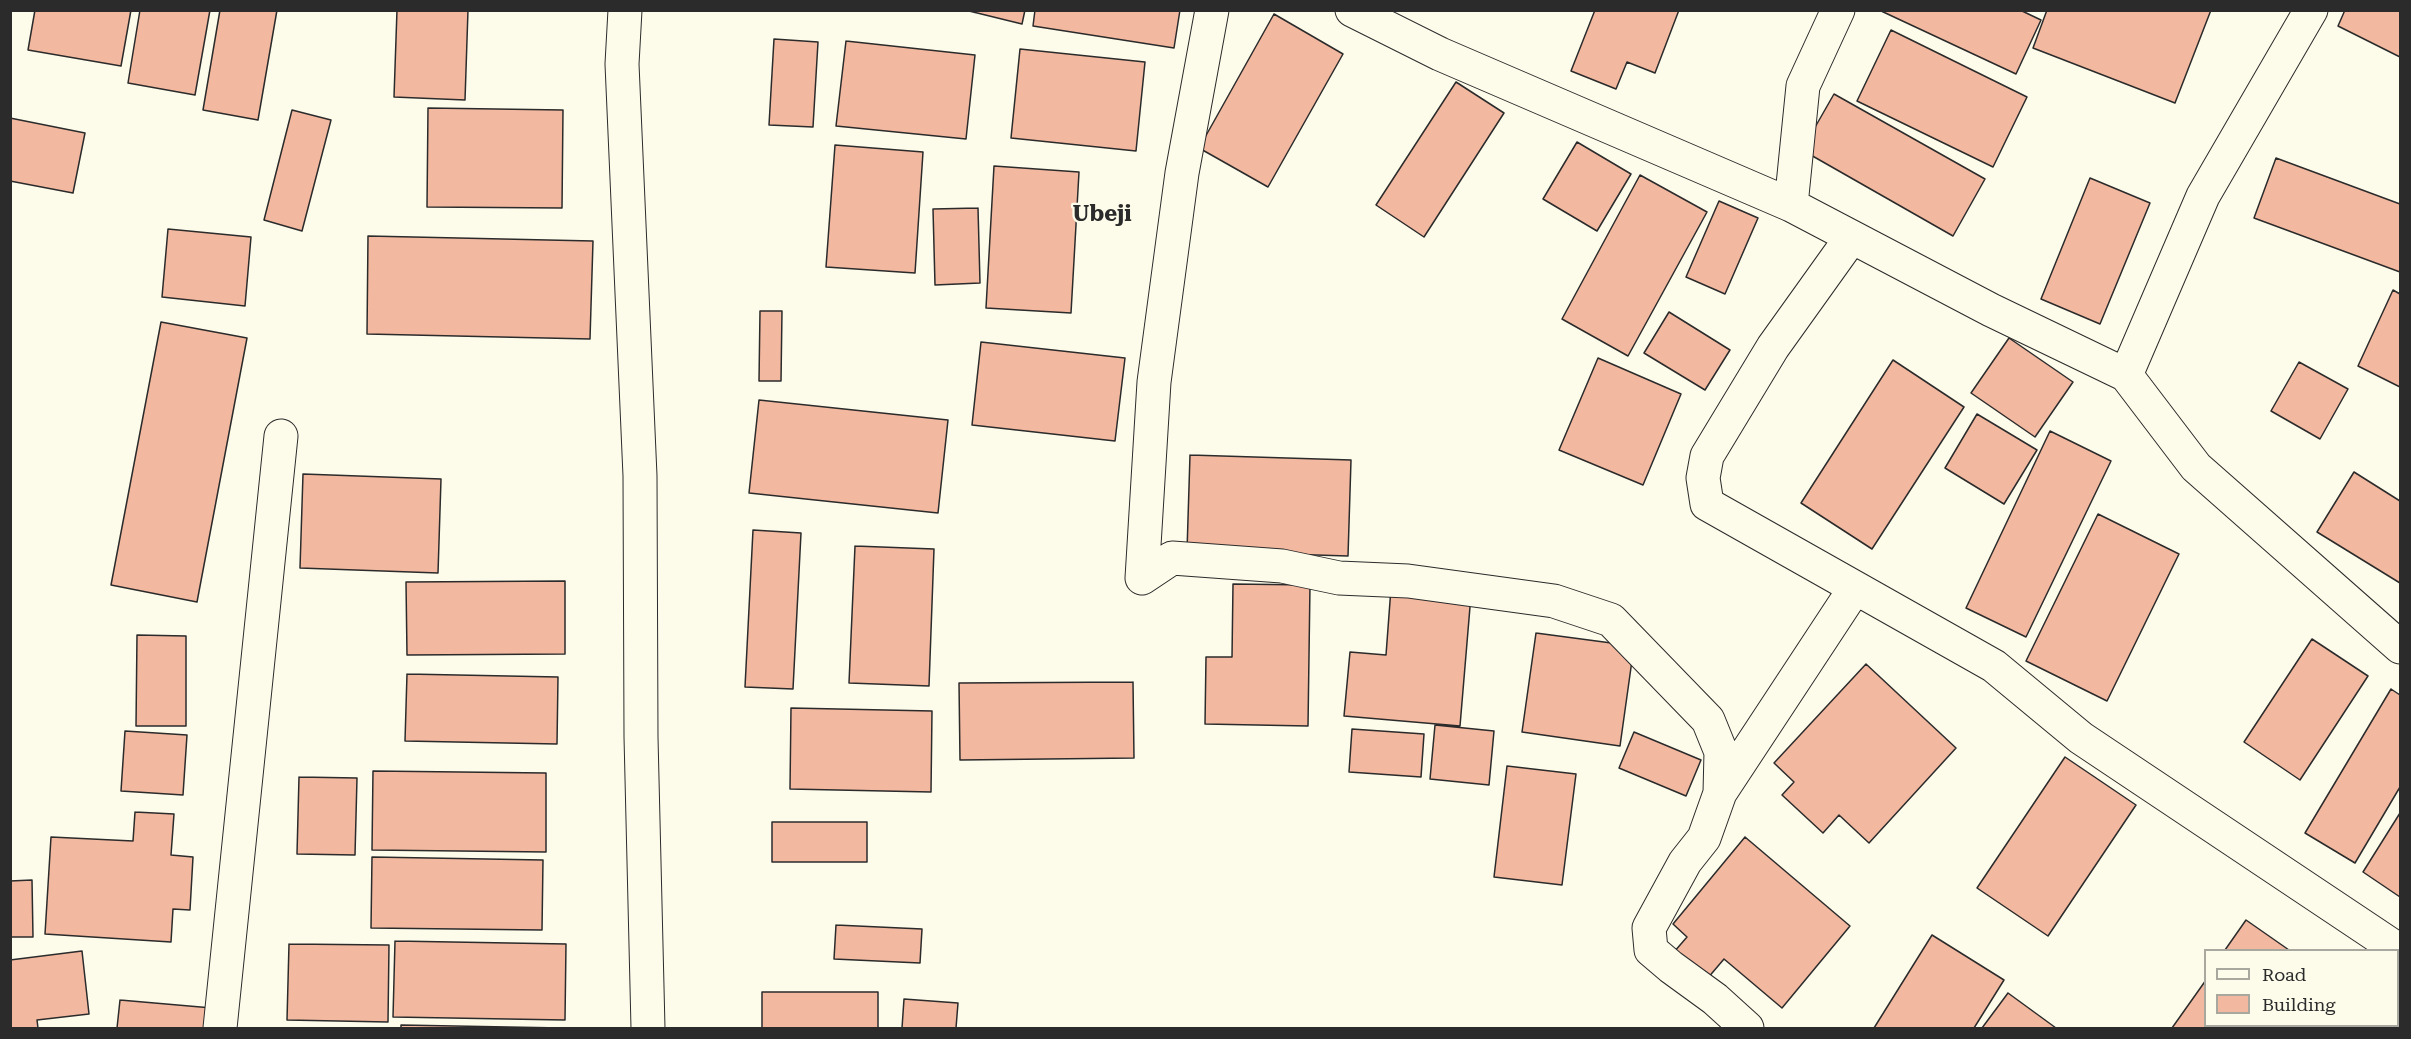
<!DOCTYPE html>
<style>
body{margin:0}
#map{position:relative;width:2411px;height:1039px;overflow:hidden;background:#fdfbea;font-family:"Roboto Serif",serif}
canvas{display:block}
.frame{position:absolute;inset:0;border:12px solid #2b2b2b;pointer-events:none}
.legend{position:absolute;left:2204px;top:949px;width:195px;height:78px;box-sizing:border-box;background:#fdfbea;border:2px solid #a9a89e;margin:0;padding:8px 10px;list-style:none;font-size:18px;color:#2b2b2b}
.legend li{display:flex;align-items:center;gap:12px;height:30px}
.legend b{width:30px;border:2px solid #a9a89e}
</style>
<div id="map">
<canvas width="2411" height="1039"></canvas>
<div class="frame"></div>
<ul class="legend">
<li><b style="height:8px;background:#fdfbea"></b>Road</li>
<li><b style="height:16px;background:#f2b8a0"></b>Building</li>
</ul>
</div>
<script>
const context = document.querySelector('canvas').getContext('2d');
context.lineJoin = 'round';
function fillPath(path, color) { context.fillStyle = color; context.fill(path, 'evenodd'); }
const toPath = rows => new Path2D(rows.map(r => 'M' + r).join(''));
function strokePath(path, color, width, dash) { context.strokeStyle = color; context.lineWidth = width; context.lineCap = dash ? 'butt' : 'round'; context.setLineDash(dash || []); context.stroke(path); }
function write(font, color, halo, rows, align = 'center') {
  context.font = font + ' "Roboto Serif",serif'; context.lineWidth = 4.5; context.setLineDash([]); context.textBaseline = 'middle'; context.strokeStyle = halo; context.fillStyle = color; for (const [text, x, y, turn = 0] of rows) {
    context.save(); context.translate(x, y); context.rotate((+turn || 0) * Math.PI / 180); context.textAlign = isNaN(turn) ? turn : align; if (halo) context.strokeText(text, 0, 0); context.fillText(text, 0, 0); context.restore();
  }
}
const building = toPath([
 [35,10,131,10,121,66,28,50,35,10],
 [140,10,210,10,195,95,128,83,140,10],
 [220,10,277,10,258,120,203,110,220,10],
 [397,10,468,10,465,100,394,97,397,10],
 [965,10,1025,10,1022,24,965,10],
 [1035,10,1180,10,1174,48,1033,26,1035,10],
 [1595,10,1679,10,1655,73,1627,62,1616,89,1571,71,1595,10],
 [1879,10,2020,10,2041,20,2016,74,1879,10],
 [2047,10,2211,10,2175,103,2033,48,2047,10],
 [2345,10,2400,10,2400,57,2338,26,2345,10],
 [1274,14,1343,54,1268,187,1199,148,1274,14],
 [1891,30,2027,97,1993,167,1857,101,1891,30],
 [774,39,818,42,813,127,769,125,774,39],
 [846,41,975,55,966,139,836,126,846,41],
 [1020,49,1145,62,1136,151,1011,138,1020,49],
 [1456,82,1504,113,1424,237,1376,205,1456,82],
 [1834,94,1985,179,1953,236,1802,150,1834,94],
 [428,108,563,110,562,208,427,207,428,108],
 [292,110,331,120,302,231,264,220,292,110],
 [10,118,85,133,73,193,10,181,10,118],
 [1577,142,1631,174,1597,231,1543,199,1577,142],
 [835,145,923,152,915,273,826,267,835,145],
 [2276,158,2400,204,2400,272,2254,218,2276,158],
 [994,166,1079,172,1071,313,986,308,994,166],
 [1640,175,1707,212,1628,356,1562,319,1640,175],
 [2090,178,2150,203,2100,324,2041,299,2090,178],
 [1719,201,1758,218,1725,294,1686,277,1719,201],
 [978,208,980,283,935,285,933,209,978,208],
 [168,229,251,237,245,306,162,297,168,229],
 [368,236,593,241,590,339,367,334,368,236],
 [2393,290,2400,294,2400,387,2358,366,2393,290],
 [760,311,782,311,781,381,759,381,760,311],
 [1669,312,1730,350,1705,390,1644,353,1669,312],
 [161,322,247,338,197,602,111,585,161,322],
 [2009,338,2073,382,2035,437,1971,393,2009,338],
 [981,342,1125,358,1115,441,972,425,981,342],
 [1598,358,1681,394,1643,485,1559,450,1598,358],
 [1893,360,1964,407,1872,549,1801,503,1893,360],
 [2299,362,2348,389,2320,439,2271,411,2299,362],
 [759,400,948,420,938,513,749,493,759,400],
 [1977,414,2037,450,2004,504,1945,468,1977,414],
 [2050,431,2111,461,2026,637,1966,608,2050,431],
 [1190,455,1351,460,1348,556,1187,551,1190,455],
 [2354,472,2400,501,2400,583,2317,532,2354,472],
 [303,474,441,479,438,573,300,568,303,474],
 [2098,514,2179,554,2107,701,2026,661,2098,514],
 [753,530,801,533,793,689,745,687,753,530],
 [855,546,934,549,929,686,849,683,855,546],
 [565,581,565,654,407,655,406,582,565,581],
 [1233,584,1310,585,1308,726,1205,724,1206,657,1232,657,1233,584],
 [1391,588,1471,595,1460,726,1344,716,1350,652,1386,655,1391,588],
 [1536,633,1634,646,1620,746,1522,732,1536,633],
 [137,635,186,636,186,726,136,726,137,635],
 [2312,639,2368,676,2300,780,2244,742,2312,639],
 [1866,664,1956,748,1869,843,1839,815,1823,833,1782,795,1794,782,1774,763,1866,664],
 [407,674,558,677,557,744,405,741,407,674],
 [1133,682,1134,758,960,760,959,683,1133,682],
 [2391,689,2400,695,2400,787,2355,863,2305,833,2391,689],
 [791,708,932,711,931,792,790,789,791,708],
 [1435,725,1494,731,1489,785,1430,779,1435,725],
 [1352,729,1424,734,1421,777,1349,772,1352,729],
 [125,731,187,735,183,795,121,791,125,731],
 [1634,732,1701,760,1686,796,1619,768,1634,732],
 [2065,757,2136,805,2048,936,1977,888,2065,757],
 [1507,766,1576,774,1562,885,1494,877,1507,766],
 [373,771,546,773,546,852,372,850,373,771],
 [299,777,357,778,355,855,297,854,299,777],
 [135,812,174,814,171,855,193,857,190,910,173,909,171,942,45,934,51,837,133,841,135,812],
 [2400,813,2400,897,2363,872,2400,813],
 [772,822,867,822,867,862,772,862,772,822],
 [1745,837,1850,926,1782,1008,1724,959,1707,979,1674,952,1687,937,1673,924,1745,837],
 [372,857,543,860,542,930,371,928,372,857],
 [32,880,33,937,10,937,10,881,32,880],
 [2246,920,2289,950,2225,950,2246,920],
 [836,925,922,929,920,963,834,959,836,925],
 [1932,935,2004,980,1974,1028,1874,1028,1932,935],
 [395,941,566,944,565,1020,393,1017,395,941],
 [289,944,389,945,388,1022,287,1020,289,944],
 [82,951,89,1014,37,1020,38,1028,10,1028,10,960,82,951],
 [2206,980,2206,1026,2282,1026,2280,1028,2172,1028,2206,980],
 [2398,987,2400,989,2400,1028,2366,1028,2368,1026,2398,1026,2398,987],
 [762,992,878,992,878,1028,762,1028,762,992],
 [2008,993,2056,1028,1982,1028,2008,993],
 [904,999,958,1003,956,1028,902,1028,904,999],
 [120,1000,212,1008,210,1028,117,1028,120,1000],
 [401,1025,562,1028,401,1028,401,1025]
]);
fillPath(building, '#f2b8a0');
strokePath(building, '#2b2b2b', 1.5);
const street = toPath([
 [1352,10,1440,54,1791,205,1991,310,2126,375,2196,467,2400,647],
 [1791,205,1803,86,1838,10],
 [1851,238,1773,347,1707,456,1703,478,1707,504,1994,666,2081,738,2400,951],
 [2126,375,2203,196,2311,10],
 [1142,578,1172,558,1282,566,1339,578,1408,581,1554,601,1611,620,1708,720,1721,752,1720,793,1704,838,1685,862,1649,928,1651,950,1671,967,1715,999,1747,1028],
 [1142,578,1154,382,1182,173,1212,10],
 [1720,793,1855,588],
 [220,1028,281,436]
]);
const secondary = toPath([
 [625,10,622,64,640,476,641,737,648,1028]
]);
strokePath(street, '#2b2b2b', 35);
strokePath(secondary, '#2b2b2b', 35);
strokePath(street, '#fdfbea', 33);
strokePath(secondary, '#fdfbea', 33);
write('bold 22px', '#2b2b2b', '#fdfbea', [
 ["Ubeji",1102,215]
]);
</script>
